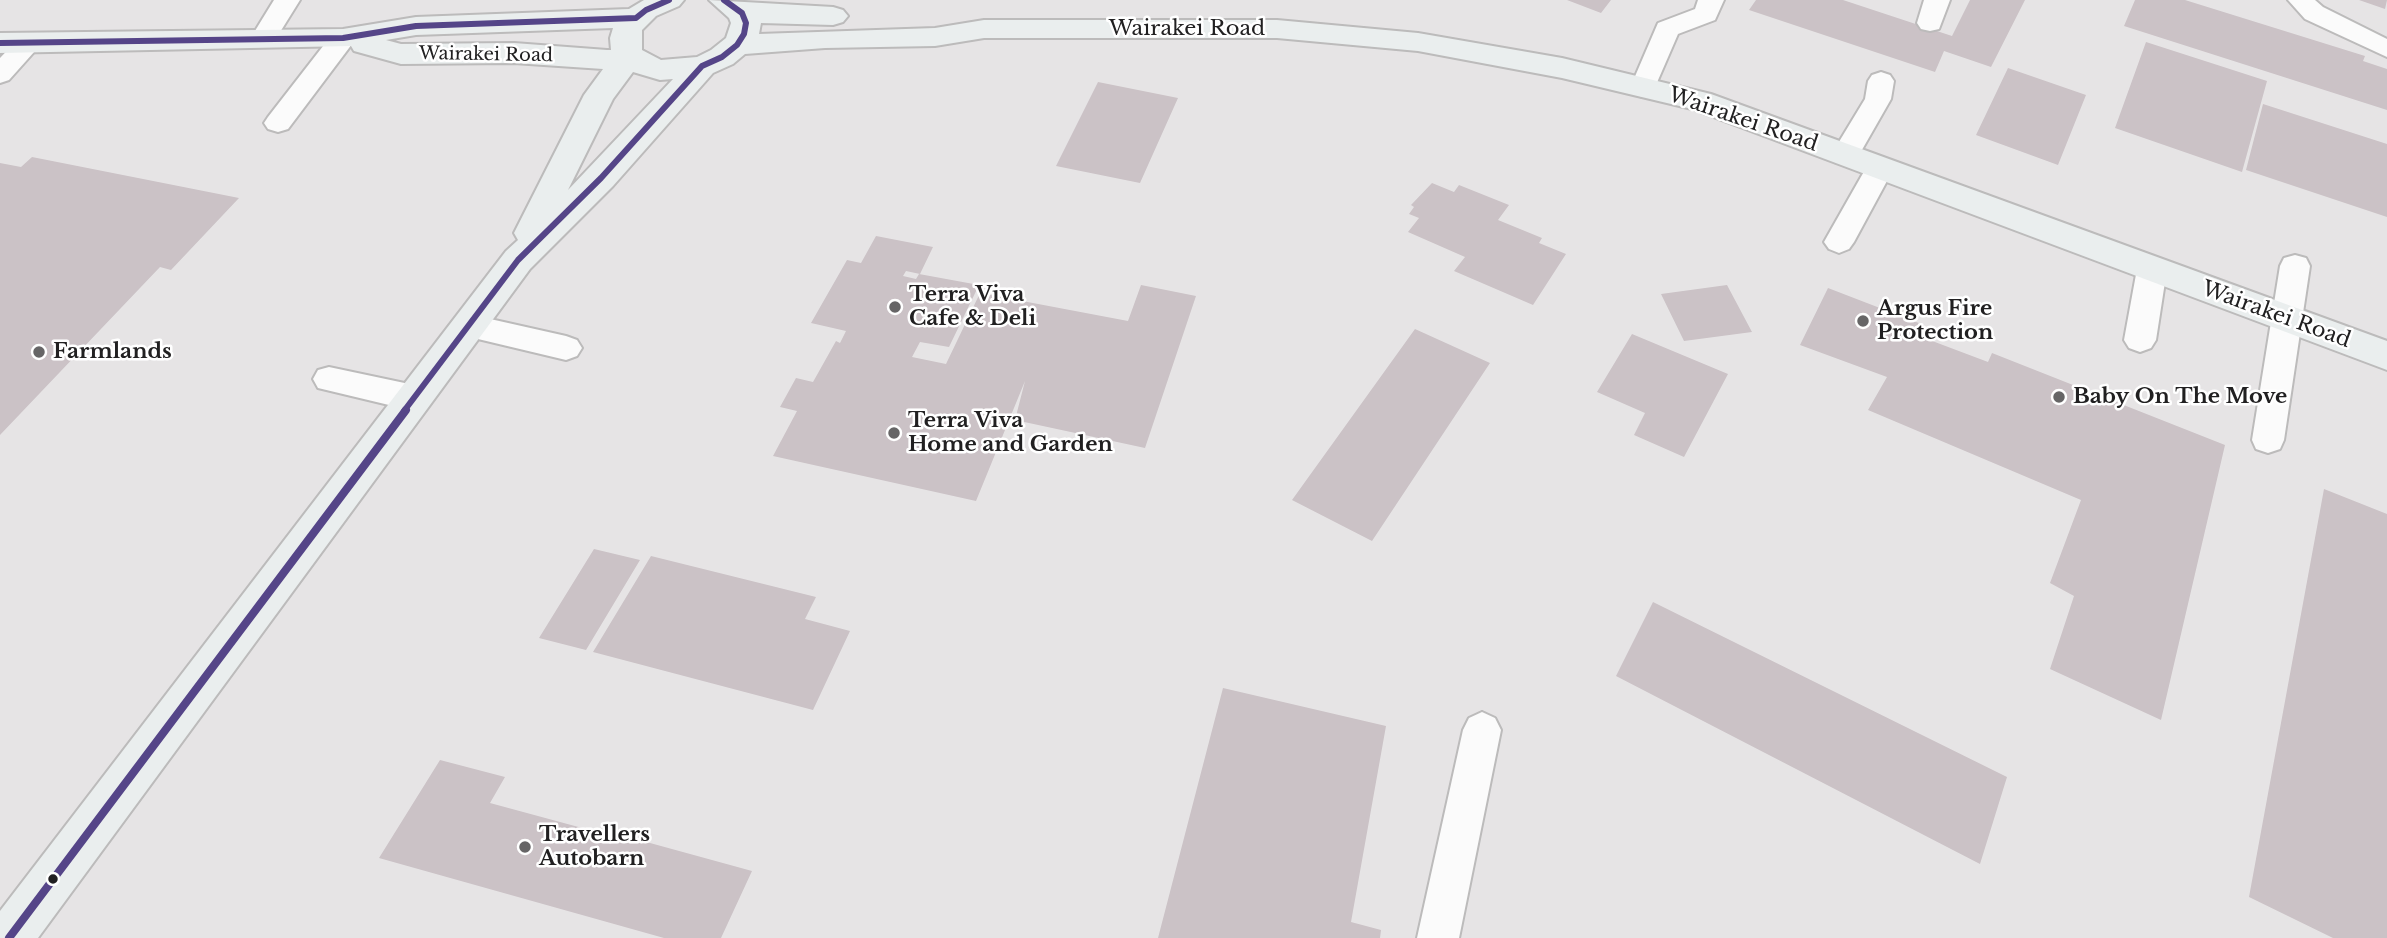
<!DOCTYPE html>
<style>
body{margin:0}
canvas{display:block;background:#e6e4e5}
</style>
<canvas width="2387" height="938"></canvas>
<script>
const context = document.querySelector('canvas').getContext('2d');
context.lineJoin = 'round';
function fillPath(path, color) { context.fillStyle = color; context.fill(path, 'evenodd'); }
const toPath = rows => new Path2D(rows.map(r => 'M' + r).join(''));
function strokePath(path, color, width, dash) { context.strokeStyle = color; context.lineWidth = width; context.lineCap = dash ? 'butt' : 'round'; context.setLineDash(dash || []); context.stroke(path); }
function write(font, color, halo, rows, align = 'center') {
  context.font = font + ' "Libre Baskerville",serif'; context.lineWidth = 5; context.setLineDash([]); context.textBaseline = 'middle'; context.strokeStyle = halo; context.fillStyle = color; for (const [text, x, y, turn = 0] of rows) {
    context.save(); context.translate(x, y); context.rotate((+turn || 0) * Math.PI / 180); context.textAlign = isNaN(turn) ? turn : align; if (halo) context.strokeText(text, 0, 0); context.fillText(text, 0, 0); context.restore();
  }
}
fillPath(toPath([
 [1567,0,1611,0,1601,13],
 [1756,0,1843,0,1952,36,1970,0,2025,0,1991,67,1944,51,1935,72,1749,10],
 [2135,0,2185,0,2365,56,2363,61,2387,69,2387,110,2124,26],
 [2359,0,2387,0,2385,9],
 [2146,42,2267,81,2242,172,2115,128],
 [2008,68,2086,95,2058,165,1976,135],
 [1098,82,1178,98,1140,183,1056,166],
 [2263,104,2387,144,2387,217,2246,170],
 [32,157,239,198,171,270,160,267,0,435,0,163,21,167],
 [1432,183,1454,192,1459,185,1509,205,1498,220,1542,238,1539,243,1566,254,1533,305,1454,271,1465,257,1408,232,1419,218,1409,214,1414,207,1411,205],
 [876,236,933,247,920,274,906,271,903,276,916,279,919,274,979,285,949,347,920,342,912,357,946,364,980,293,1128,321,1141,285,1196,296,1145,448,1015,420,1025,381,976,501,773,456,797,411,780,407,796,378,813,382,836,341,840,343,846,331,811,323,847,260,861,263],
 [1727,285,1752,332,1684,341,1661,294],
 [1828,288,1924,325,1919,336,1988,362,1992,353,2225,445,2161,720,2050,669,2074,596,2050,583,2081,500,1868,410,1887,377,1800,345],
 [1415,329,1490,363,1372,541,1292,500],
 [1632,334,1728,374,1684,457,1634,435,1645,413,1597,392],
 [2324,489,2387,514,2387,938,2333,938,2249,897],
 [594,549,640,560,586,650,539,638],
 [651,556,816,597,805,619,850,631,813,710,593,652],
 [1653,602,2007,777,1980,864,1616,676],
 [1223,688,1386,726,1351,922,1381,930,1380,938,1158,938],
 [440,760,505,777,490,803,608,835,610,832,752,871,721,938,664,938,379,858]
]), '#cbc2c6');
const lane = toPath([
 [274,0,300,0,272,45,263,47,254,45,250,39,274,0],
 [1698,0,1724,0,1715,20,1678,34,1652,94,1643,97,1634,94,1630,88,1658,23,1695,9,1698,0],
 [1924,0,1950,0,1939,29,1930,31,1921,29,1917,23,1924,0],
 [2288,0,2315,0,2323,7,2387,39,2387,57,2305,19,2288,0],
 [343,30,352,32,356,38,352,44,288,129,278,132,268,129,264,123,268,117,334,32,343,30],
 [30,34,39,36,43,42,9,80,0,83,0,58,21,36,30,34],
 [1881,72,1890,75,1894,81,1891,99,1855,162,1845,165,1835,162,1831,155,1865,99,1868,81,1872,75,1881,72],
 [1880,158,1890,161,1894,168,1854,242,1849,249,1839,253,1829,249,1824,242,1866,168,1870,161,1880,158],
 [2295,255,2306,258,2310,266,2284,440,2280,449,2268,453,2256,449,2252,440,2280,266,2284,258,2295,255],
 [2152,258,2163,261,2167,269,2156,340,2151,348,2140,352,2129,348,2124,340,2137,269,2141,261,2152,258],
 [468,314,566,336,577,340,582,348,577,356,566,360,457,334,453,326,457,318,468,314],
 [329,367,414,385,425,389,430,398,425,407,414,411,318,388,313,379,318,370,329,367],
 [1482,712,1495,718,1501,730,1459,938,1417,938,1463,730,1469,718,1482,712]
]);
const secondary = toPath([
 [644,0,684,0,679,6,656,16,642,30,642,50,661,60,697,57,711,50,726,38,731,23,729,18,709,0,833,7,843,10,848,16,843,22,833,25,761,23,759,34,935,28,984,20,1277,20,1418,33,1562,58,1711,94,2387,341,2387,370,1692,109,1562,78,1418,51,1277,38,984,38,935,46,825,48,745,54,733,64,713,73,613,186,530,269,38,938,0,938,0,911,506,251,518,240,514,233,584,95,603,69,514,63,401,64,354,51,351,46,0,53,0,33,343,29,416,17,629,9,644,0],
 [613,28,610,38,611,50,607,50,514,43,401,44,386,40,416,35,613,28],
 [633,72,660,80,673,79,568,190,613,99,633,72]
]);
strokePath(lane, '#bcbbbb', 4);
strokePath(secondary, '#bcbbbb', 4);
fillPath(lane, '#fbfbfb');
fillPath(secondary, '#eaeeee');
strokePath(toPath([
 [0,43,343,38,416,26,636,18,646,10,669,0],
 [404,411,518,260,601,178,702,66,722,57,737,45,744,34,746,23,742,13,724,0]
]), '#554588', 6);
strokePath(toPath([
 [9,938,406,410]
]), '#554588', 8);
for (const [x, y, r, color] of [
 [895,307,7,"#666566"],
 [1863,321,7,"#666566"],
 [39,352,7,"#666566"],
 [2059,397,7,"#666566"],
 [894,433,7,"#666566"],
 [525,847,7,"#666566"],
 [53,879,6,"#212021"]
]) { const dot = new Path2D(); dot.arc(x, y, r, 0, 2 * Math.PI); context.fillStyle = color; context.fill(dot); strokePath(dot, '#fff', 2.5); }
write('18px', '#212021', '#fff', [
 ["Wairakei Road",486,55,1]
]);
write('21px', '#212021', '#fff', [
 ["Wairakei Road",1187,29],
 ["Wairakei Road",1743,120,19],
 ["Wairakei Road",2276,315,20]
]);
write('bold 21px', '#212021', '#fff', [
 ["Terra Viva",909,295],
 ["Cafe & Deli",909,319],
 ["Argus Fire",1877,309],
 ["Protection",1877,333],
 ["Farmlands",53,352],
 ["Baby On The Move",2073,397],
 ["Terra Viva",908,421],
 ["Home and Garden",908,445],
 ["Travellers",539,835],
 ["Autobarn",539,859]
], 'left');
</script>
